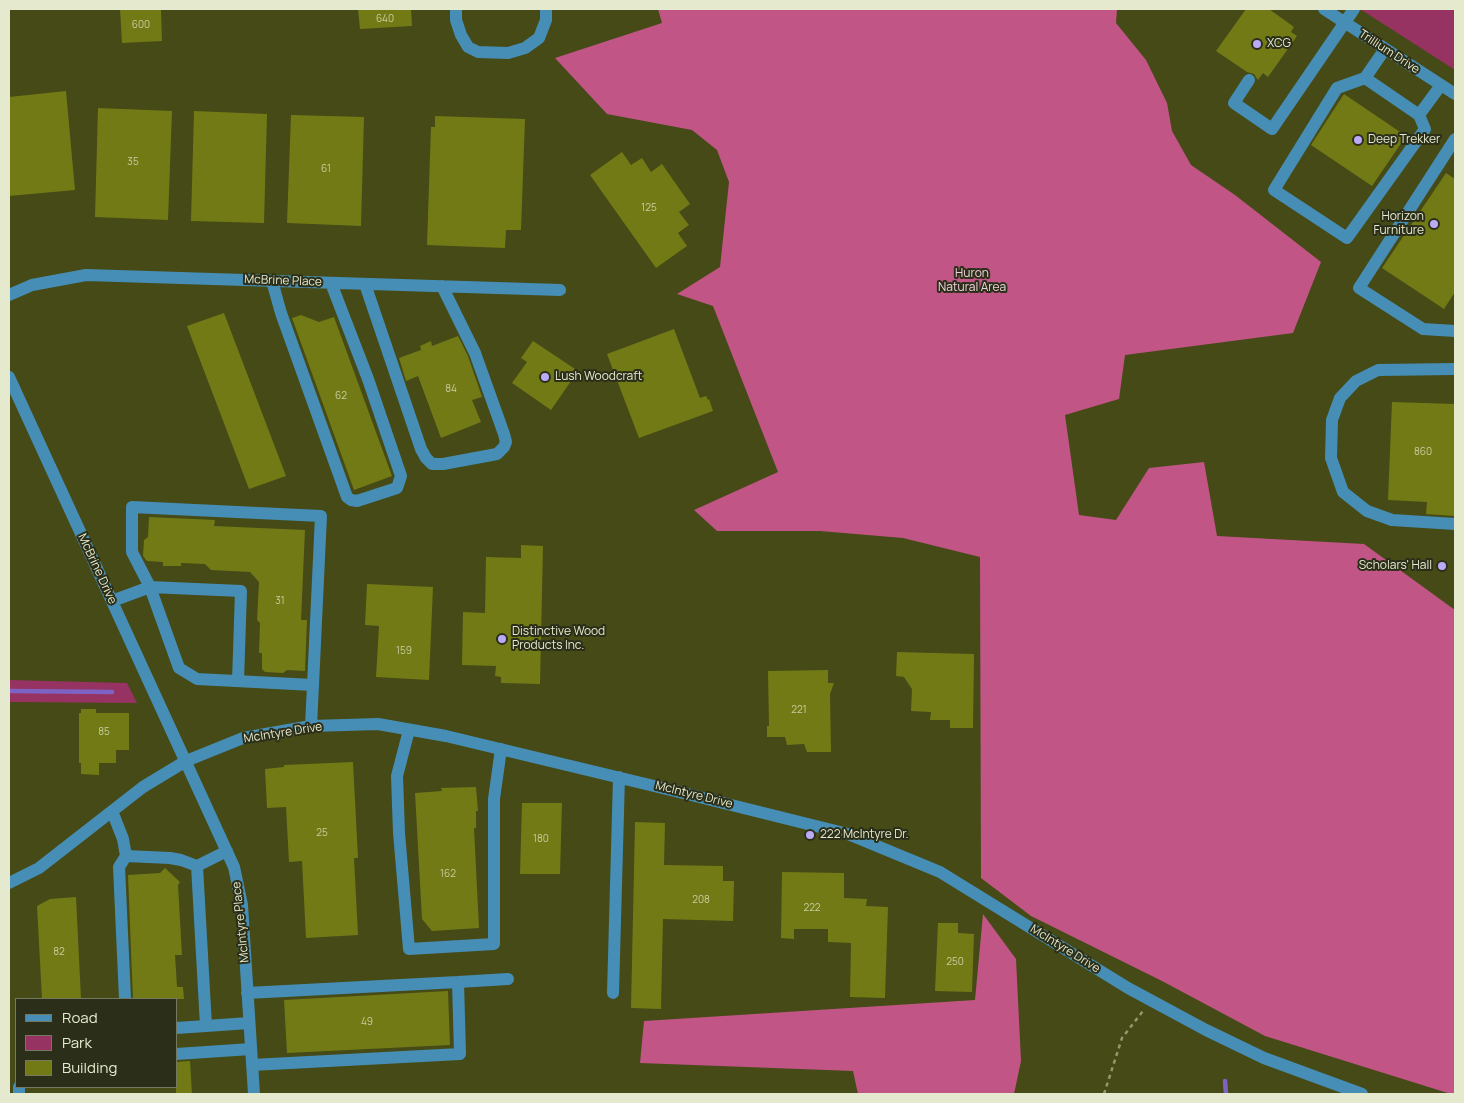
<!DOCTYPE html>
<style>
body{margin:0}
#map{position:relative;width:1464px;height:1103px;overflow:hidden;background:#454a16;font-family:Manrope,sans-serif}
canvas{display:block}
.frame{position:absolute;inset:0;border:10px solid #e5e9cd;pointer-events:none}
.legend{position:absolute;left:15px;top:998px;width:162px;height:90px;box-sizing:border-box;background:#2b2e18;border:1px solid #757960;margin:0;padding:6px 9px;list-style:none;font-size:15px;color:#e5e9cd}
.legend li{display:flex;align-items:center;gap:10px;height:25px}
.legend b{width:25px;border:1px solid #757960}
</style>
<div id="map">
<canvas width="1464" height="1103"></canvas>
<div class="frame"></div>
<ul class="legend">
<li><b style="height:6px;background:#468eb5"></b>Road</li>
<li><b style="height:14px;background:#963362"></b>Park</li>
<li><b style="height:14px;background:#727a16"></b>Building</li>
</ul>
</div>
<script>
const context = document.querySelector('canvas').getContext('2d');
context.lineJoin = 'round';
function fillPath(path, color) { context.fillStyle = color; context.fill(path, 'evenodd'); }
const toPath = rows => new Path2D(rows.map(r => 'M' + r).join(''));
function strokePath(path, color, width, dash) { context.strokeStyle = color; context.lineWidth = width; context.lineCap = dash ? 'butt' : 'round'; context.setLineDash(dash || []); context.stroke(path); }
function write(font, color, halo, rows, align = 'center') {
  context.font = font + ' Manrope,sans-serif'; context.lineWidth = 4; context.setLineDash([]); context.textBaseline = 'middle'; context.strokeStyle = halo; context.fillStyle = color; for (const [text, x, y, turn = 0] of rows) {
    context.save(); context.translate(x, y); context.rotate((+turn || 0) * Math.PI / 180); context.textAlign = isNaN(turn) ? turn : align; if (halo) context.strokeText(text, 0, 0); context.fillText(text, 0, 0); context.restore();
  }
}
fillPath(toPath([
 [1360,9,1455,9,1455,70],
 [9,680,127,683,137,703,9,702]
]), '#963362');
fillPath(toPath([
 [658,9,1117,9,1116,23,1146,60,1167,103,1172,131,1191,165,1235,195,1321,262,1293,333,1125,355,1119,399,1065,415,1079,515,1116,520,1149,468,1204,462,1217,536,1364,544,1455,610,1455,1094,1451,1094,1265,1036,1162,981,1031,916,981,878,980,557,903,538,820,531,717,531,694,510,778,472,713,306,677,294,720,267,729,182,717,150,692,130,607,114,555,58,662,23],
 [983,914,1016,959,1021,1061,1014,1094,858,1094,853,1071,640,1063,644,1021,975,1000]
]), '#c15686');
strokePath(toPath([
 [9,691,112,692],
 [1225,1081,1226,1094]
]), '#7e63c4', 4.5);
fillPath(toPath([
 [120,9,161,9,162,41,122,43],
 [358,9,411,9,412,26,360,29],
 [1246,9,1269,9,1294,27,1291,32,1297,36,1268,77,1263,73,1258,80,1254,74,1247,72,1216,51],
 [66,91,75,190,9,196,9,97],
 [1344,94,1406,136,1372,186,1311,145],
 [98,108,172,111,168,220,95,217],
 [194,111,267,114,264,223,191,221],
 [291,115,364,117,361,226,287,223],
 [435,116,525,119,521,230,506,230,505,248,427,245,431,127,435,127],
 [622,152,631,165,642,158,651,172,662,164,690,204,679,212,689,225,678,233,687,246,656,268,590,175],
 [1446,173,1455,179,1455,292,1444,309,1382,268],
 [224,313,286,476,249,489,187,326],
 [301,315,319,322,334,317,392,476,354,490,292,318],
 [674,329,700,398,706,396,708,400,709,399,713,411,639,438,607,354],
 [458,336,468,356,482,397,472,400,481,422,441,438,418,376,406,381,399,358,421,350,420,346,431,341,432,346],
 [533,341,578,371,551,410,512,383,527,362,521,358],
 [1392,402,1455,404,1455,516,1426,514,1427,502,1388,500],
 [149,517,215,520,214,526,305,530,301,620,307,620,305,671,287,670,283,673,265,672,262,669,262,653,259,653,260,623,257,620,259,582,250,572,211,570,205,564,181,563,181,566,163,566,163,562,147,561,143,556,144,540,148,537],
 [521,545,543,546,540,684,501,683,501,677,495,676,496,666,462,665,463,612,485,613,486,557,521,558],
 [367,584,433,587,429,680,376,677,379,626,365,625],
 [897,652,974,654,973,728,950,728,950,720,930,720,931,712,911,711,912,689,904,677,896,676],
 [828,670,828,683,834,683,830,694,831,752,807,752,804,744,787,745,785,737,767,737,767,726,769,726,768,671],
 [81,709,96,709,96,713,129,713,129,750,116,750,116,763,99,763,99,775,81,774,81,763,79,763,79,713,81,713],
 [353,762,358,858,354,858,358,935,306,938,302,861,289,862,286,807,267,808,265,769,284,767,284,765],
 [476,787,478,811,476,811,476,828,474,828,479,928,432,931,422,919,415,793,442,791,441,788],
 [522,803,562,803,560,874,520,874],
 [635,822,665,823,664,865,723,866,723,881,734,881,733,921,663,919,661,1009,631,1008],
 [165,868,180,882,178,885,182,955,175,955,177,987,183,987,184,999,133,999,128,875,160,873],
 [782,872,844,873,844,898,867,899,866,906,888,907,885,998,850,997,851,943,828,942,828,929,794,929,794,939,781,938],
 [76,897,81,999,42,999,37,906,50,899],
 [938,923,958,923,958,933,974,934,972,992,935,991],
 [448,991,450,1045,287,1053,284,1000],
 [190,1061,192,1094,176,1094,176,1062]
]), '#727a16');
strokePath(toPath([
 [1104,1094,1122,1038,1143,1011]
]), '#939870', 2.5, [4, 4]);
strokePath(toPath([
 [456,9,456,20,461,35,468,47,478,52,508,53,525,48,539,38,546,20,546,9],
 [1324,9,1455,94],
 [1365,78,1419,115,1425,129,1347,238,1274,190,1337,88,1365,78,1385,49],
 [1249,80,1234,103,1272,129,1354,9],
 [1419,115,1441,85],
 [1455,139,1359,288,1423,329,1455,331],
 [272,281,281,313,347,497,351,500,357,501,397,488,401,476,368,379,331,283],
 [365,284,421,449,426,458,432,464,443,464,497,454,504,447,506,442,504,434,475,353,442,286],
 [9,295,32,285,86,275,560,290],
 [1455,369,1378,370,1356,381,1340,398,1332,420,1331,458,1343,492,1367,511,1392,520,1455,524],
 [9,377,234,867,242,905,254,1094],
 [112,601,150,587,241,591,238,681],
 [311,726,313,685,321,516,132,507,132,552,150,587,179,668,197,679,313,685],
 [409,730,397,776,399,833,409,949,494,944,494,799,501,749],
 [112,811,123,839,126,856],
 [227,851,197,866,206,1026,249,1023],
 [9,883,39,868,143,787,186,761,243,738,311,726,378,724,446,736,679,792,848,834,940,872,1128,988,1206,1030,1264,1058,1362,1094],
 [458,982,508,979],
 [247,993,458,982,460,1054,252,1065],
 [613,993,619,777],
 [125,999,119,867,126,856,170,858,181,860,197,866],
 [176,1028,206,1026],
 [176,1054,251,1049],
 [19,1087,19,1094]
]), '#468eb5', 12);
for (const [x, y, r, color] of [
 [1257,44,5,"#bbaaf6"],
 [1358,140,5,"#bbaaf6"],
 [1434,224,5,"#bbaaf6"],
 [545,377,5,"#bbaaf6"],
 [1442,566,5,"#bbaaf6"],
 [502,639,5,"#bbaaf6"],
 [810,835,5,"#bbaaf6"]
]) { const dot = new Path2D(); dot.arc(x, y, r, 0, 2 * Math.PI); context.fillStyle = color; context.fill(dot); strokePath(dot, '#2b2e18', 2); }
write('10px', '#c8cd9f', null, [
 ["640",385,19],
 ["600",141,25],
 ["35",133,162],
 ["61",326,169],
 ["125",649,208],
 ["84",451,389],
 ["62",341,396],
 ["860",1423,452],
 ["31",280,601],
 ["159",404,651],
 ["221",799,710],
 ["85",104,732],
 ["25",322,833],
 ["180",541,839],
 ["162",448,874],
 ["208",701,900],
 ["222",812,908],
 ["82",59,952],
 ["250",955,962],
 ["49",367,1022]
]);
write('12px', '#e5e9cd', '#2b2e18', [
 ["XCG",1267,44],
 ["Deep Trekker",1368,140],
 ["Horizon",1424,217,"right"],
 ["Furniture",1424,231,"right"],
 ["Lush Woodcraft",555,377],
 ["Scholars' Hall",1432,566,"right"],
 ["Distinctive Wood",512,632],
 ["Products Inc.",512,646],
 ["222 McIntyre Dr.",820,835]
], 'left');
write('12px', '#e5e9cd', '#2b2e18', [
 ["Trillium Drive",1389,52,33],
 ["McBrine Place",283,281,2],
 ["McBrine Drive",97,569,65],
 ["McIntyre Drive",283,733,-9],
 ["McIntyre Drive",694,795,14],
 ["McIntyre Place",241,922,-96],
 ["McIntyre Drive",1065,949,32]
]);
write('12px', '#efd2dd', '#2b2e18', [
 ["Huron",972,274],
 ["Natural Area",972,288]
]);
</script>
